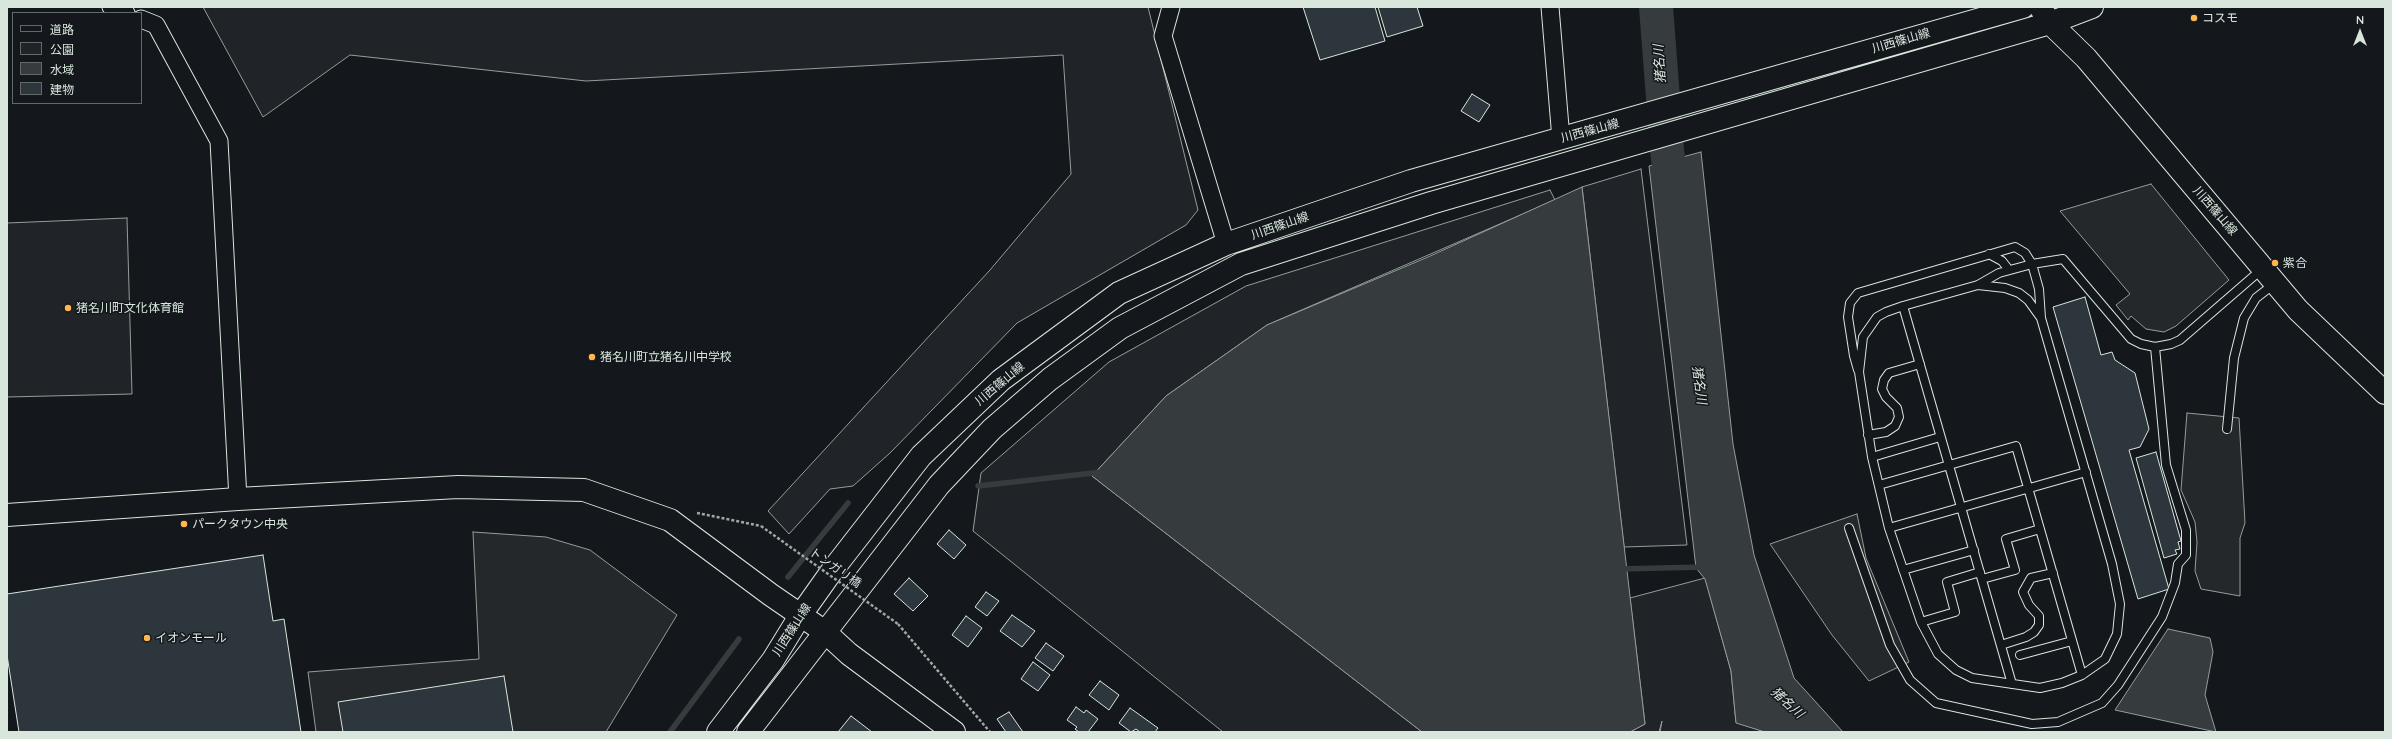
<!DOCTYPE html>
<meta charset="utf-8">
<style>
body{margin:0}
#map{position:relative;width:2392px;height:739px;overflow:hidden;background:#14181c;font-family:Quicksand,"Noto Sans JP",sans-serif}
canvas{display:block}
.frame{position:absolute;inset:0;border:8px solid #d8e6dc;pointer-events:none}
.legend{position:absolute;left:12px;top:12px;width:130px;height:92px;box-sizing:border-box;background:#14181c;border:1px solid #626a69;margin:0;padding:5px 7px;list-style:none;font-size:12px;color:#d8e6dc}
.legend li{display:flex;align-items:center;gap:8px;height:20px}
.legend b{width:20px;border:1px solid #626a69}
.north{position:absolute;left:2340px;top:12px;width:40px;height:40px;-webkit-text-stroke:3px #14181c;paint-order:stroke;rotate:0deg;font-size:11px;font-weight:700;line-height:16px;text-align:center;color:#d8e6dc}
.north::after{content:'';display:block;margin:auto;width:14px;height:18px;background:#d8e6dc;clip-path:polygon(50% 0,100% 100%,50% 72%,0 100%)}
</style>
<div id="map">
<canvas width="2392" height="739"></canvas>
<div class="frame"></div>
<ul class="legend">
<li><b style="height:5px;background:#14181c"></b>道路</li>
<li><b style="height:11px;background:#202428"></b>公園</li>
<li><b style="height:11px;background:#363b3e"></b>水域</li>
<li><b style="height:11px;background:#2c363c"></b>建物</li>
</ul>
<div class="north">N</div>
</div>
<script>
const context = document.querySelector('canvas').getContext('2d');
context.lineJoin = 'round';
function fillPath(path, color) { context.fillStyle = color; context.fill(path, 'evenodd'); }
const toPath = rows => new Path2D(rows.map(r => 'M' + r).join(''));
function strokePath(path, color, width, dash) { context.strokeStyle = color; context.lineWidth = width; context.lineCap = dash ? 'butt' : 'round'; context.setLineDash(dash || []); context.stroke(path); }
function write(font, color, halo, rows, align = 'center') {
  context.font = font + ' Quicksand,"Noto Sans JP",sans-serif'; context.lineWidth = 3; context.setLineDash([]); context.textBaseline = 'middle'; context.strokeStyle = halo; context.fillStyle = color; for (const [text, x, y, turn = 0] of rows) {
    context.save(); context.translate(x, y); context.rotate((+turn || 0) * Math.PI / 180); context.textAlign = isNaN(turn) ? turn : align; if (halo) context.strokeText(text, 0, 0); context.fillText(text, 0, 0); context.restore();
  }
}
const green = toPath([
 [203,7,1148,7,1198,210,1186,225,1017,323,890,453,853,486,830,489,789,534,768,511,990,270,1071,174,1063,55,586,81,350,55,263,117,203,7],
 [1641,169,1687,545,1624,547,1582,187,1641,169],
 [1550,190,1555,200,1267,325,1166,396,1092,476,1422,732,1223,732,973,531,981,473,1109,362,1246,286,1550,190],
 [127,218,132,394,7,397,7,223,127,218],
 [1705,578,1731,671,1736,722,1765,732,1660,732,1662,721,1659,732,1630,732,1645,724,1630,598,1705,578]
]);
fillPath(green, '#202428');
strokePath(green, '#939e99', 1);
const parking = toPath([
 [2151,184,2229,280,2176,326,2164,332,2146,329,2131,316,2128,320,2116,305,2130,294,2060,211,2151,184],
 [2187,413,2239,418,2245,523,2240,538,2240,596,2201,589,2195,571,2197,542,2195,522,2181,490,2187,413],
 [1857,514,1866,558,1909,662,1869,681,1832,635,1770,544,1857,514],
 [473,532,546,537,590,550,677,615,606,732,316,732,308,672,479,659,473,532]
]);
fillPath(parking, '#24282b');
strokePath(parking, '#939e99', 1);
const water = toPath([
 [1701,152,1733,444,1754,555,1794,678,1843,732,1765,732,1736,723,1731,671,1705,579,1696,568,1649,166,1701,152],
 [1582,187,1645,724,1630,732,1422,732,1092,476,1166,396,1267,325,1428,257,1582,187],
 [2168,629,2210,638,2213,652,2205,695,2216,732,2115,710,2168,629]
]);
fillPath(water, '#363b3e');
strokePath(water, '#939e99', 1);
strokePath(toPath([
 [978,486,1102,472],
 [1619,569,1703,567],
 [788,577,848,503],
 [670,732,739,639]
]), '#363b3e', 5.5);
strokePath(toPath([
 [1656,7,1667,150,1674,208]
]), '#363b3e', 34);
const building = toPath([
 [1303,7,1375,7,1385,41,1320,60,1303,7],
 [1378,7,1417,7,1423,26,1387,37,1378,7],
 [1472,94,1490,105,1479,122,1461,111,1472,94],
 [2085,297,2101,355,2112,352,2115,360,2135,373,2149,429,2140,447,2129,450,2169,589,2138,599,2053,307,2085,297],
 [2156,452,2181,541,2178,542,2180,549,2175,550,2177,554,2164,558,2136,458,2156,452],
 [949,530,966,545,954,559,937,544,949,530],
 [263,555,273,621,284,619,301,732,19,732,7,655,7,594,263,555],
 [909,578,928,596,913,611,894,594,909,578],
 [986,592,999,601,987,616,975,607,986,592],
 [1012,615,1035,631,1022,647,1000,631,1012,615],
 [966,616,982,628,968,647,952,635,966,616],
 [1046,643,1064,656,1053,671,1035,658,1046,643],
 [1033,662,1050,675,1038,691,1021,679,1033,662],
 [504,676,513,732,343,732,338,702,504,676],
 [1100,681,1119,695,1109,710,1089,695,1100,681],
 [1076,707,1084,713,1086,710,1098,719,1088,732,1079,732,1075,729,1077,727,1067,720,1076,707],
 [1130,708,1158,728,1155,732,1140,732,1136,729,1131,732,1119,723,1130,708],
 [1009,712,1023,732,1006,732,997,719,1009,712],
 [851,716,872,732,838,732,851,716]
]);
fillPath(building, '#2c363c');
strokePath(building, '#d8e6dc', 1);
const lane = toPath([
 [1989,254,2002,261,2009,270],
 [1978,285,2005,288,2019,293,2028,300,2041,318,2112,564,2120,604,2117,634,2105,659,2082,675,2062,683,2040,688,1972,678,1956,670,1938,654,1921,622,1889,528,1872,457,1859,372,1863,337,1877,317,1886,312,1903,306,1978,285,1999,273,2032,264,2039,289,2041,318],
 [1903,306,2012,684],
 [1858,370,1854,356,1848,317,1850,303,1858,293,2015,247,2025,253,2032,264,2063,259,2131,339,2141,344,2155,347,2171,344,2180,340,2262,269],
 [2227,429,2234,358,2244,318,2256,298,2274,284],
 [1868,435,1886,432,1895,426,1899,417,1897,408,1886,397,1882,389,1884,380,1889,373,1920,364],
 [1872,457,1940,437],
 [1879,485,2016,446,2082,675],
 [1849,528,1890,645,1910,680,1936,703,2032,724,2058,722,2102,703,2118,685,2162,617,2175,583,2178,564,2186,555,2186,530,2166,465,2155,347],
 [1889,528,2086,472],
 [1903,570,1974,550],
 [1982,579,2015,570,2006,539,2040,529],
 [1921,622,1955,612,1947,582,1980,572],
 [2001,645,2026,637,2034,632,2039,625,2039,616,2029,605,2023,592,2031,578,2053,573],
 [2020,655,2072,641]
]);
const street = toPath([
 [111,7,126,13],
 [1171,7,1163,36,1226,244],
 [1550,7,1561,139],
 [141,19,156,25,219,141,238,499]
]);
const secondary = toPath([
 [7,515,238,499,458,487,584,490,670,520,771,595,825,632,849,654,954,732]
]);
const primary = toPath([
 [2040,7,2050,23,2086,58,2298,310,2385,393],
 [718,732,773,660,800,616,834,568,921,456,1001,380,1119,293,1226,244,1411,181,2023,7],
 [748,732,939,485,992,429,1050,379,1120,328,1241,264,1431,203,2050,23,2092,7]
]);
strokePath(lane, '#d8e6dc', 10);
strokePath(street, '#d8e6dc', 19);
strokePath(secondary, '#d8e6dc', 24);
strokePath(primary, '#d8e6dc', 24);
strokePath(toPath([
 [697,513,761,526],
 [898,624,990,732]
]), '#9da8a2', 2.5, [3, 2]);
strokePath(lane, '#14181c', 8);
strokePath(street, '#14181c', 17);
strokePath(secondary, '#14181c', 22);
strokePath(primary, '#14181c', 22);
strokePath(toPath([
 [761,526,898,624]
]), '#9da8a2', 2.5, [3, 2]);
for (const [x, y, r, color] of [
 [2194,18,4,"#ffb74d"],
 [2275,263,4,"#ffb74d"],
 [68,308,4,"#ffb74d"],
 [592,357,4,"#ffb74d"],
 [184,524,4,"#ffb74d"],
 [147,638,4,"#ffb74d"]
]) { const dot = new Path2D(); dot.arc(x, y, r, 0, 2 * Math.PI); context.fillStyle = color; context.fill(dot); strokePath(dot, '#14181c', 1.5); }
write('12px', '#d8e6dc', '#14181c', [
 ["コスモ",2202,18],
 ["紫合",2283,263],
 ["猪名川町文化体育館",76,308],
 ["猪名川町立猪名川中学校",600,357],
 ["パークタウン中央",192,524],
 ["イオンモール",155,638]
], 'left');
write('12px', '#d8e6dc', '#14181c', [
 ["川西篠山線",1901,41,-16],
 ["川西篠山線",1590,131,-15],
 ["川西篠山線",2215,211,49],
 ["川西篠山線",1280,226,-19],
 ["川西篠山線",1000,384,-40],
 ["トンガリ橋",835,568,35],
 ["川西篠山線",792,630,-57]
]);
write('italic 13px', '#d8e6dc', '#14181c', [
 ["猪名川",1660,64,-94],
 ["猪名川",1699,385,82],
 ["猪名川",1787,703,42]
]);
</script>
